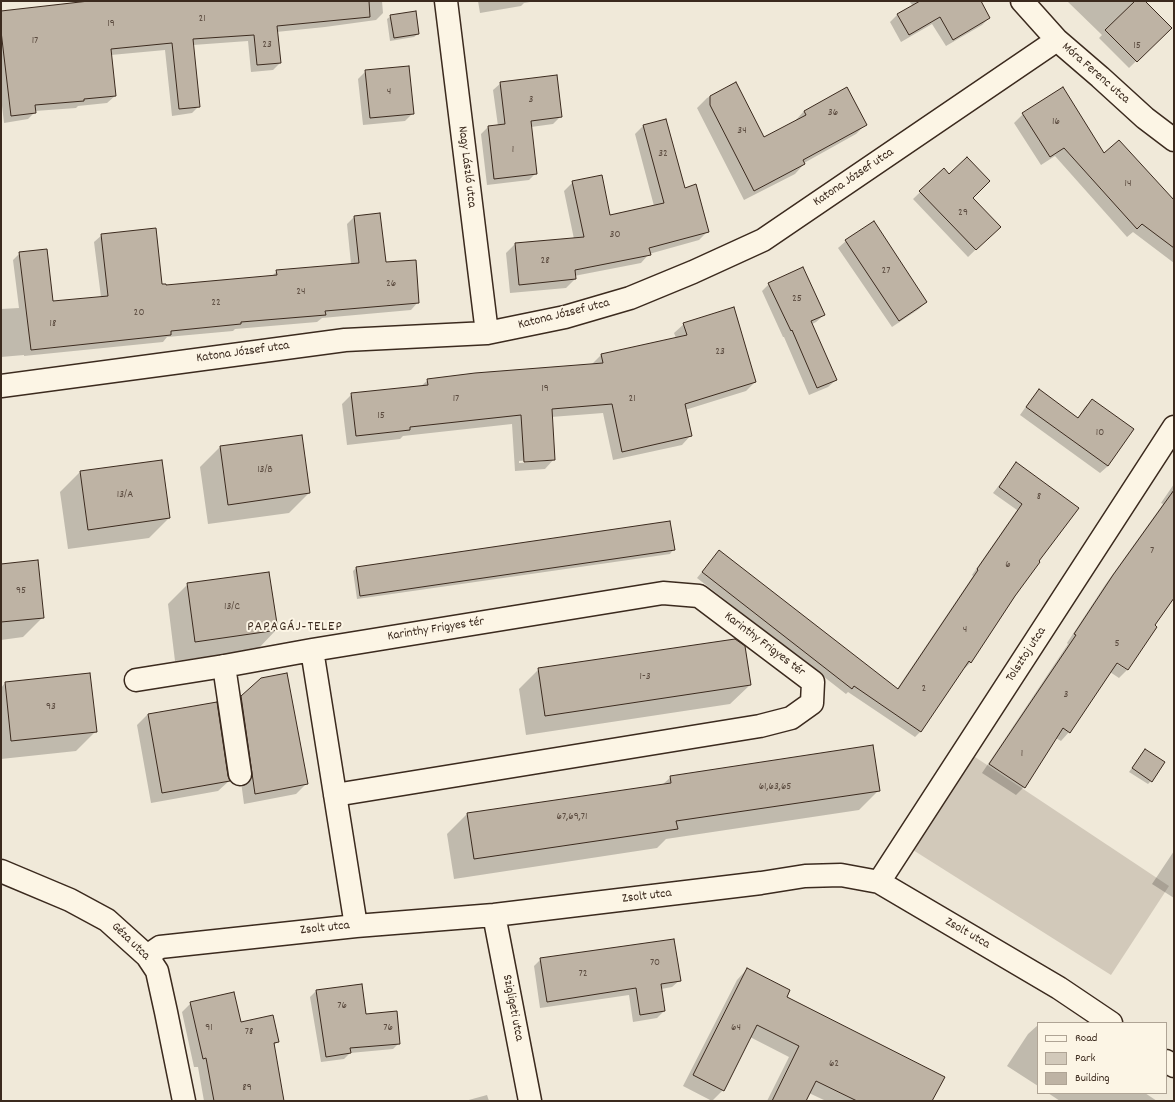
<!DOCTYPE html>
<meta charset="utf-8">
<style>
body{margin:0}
#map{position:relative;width:1175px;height:1102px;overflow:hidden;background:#f0e9d9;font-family:Dekko,sans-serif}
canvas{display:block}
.frame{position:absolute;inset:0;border:2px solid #3b2a1e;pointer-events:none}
.legend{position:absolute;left:1037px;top:1022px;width:130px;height:72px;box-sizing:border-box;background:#fcf5e5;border:1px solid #afa495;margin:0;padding:5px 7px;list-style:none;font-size:12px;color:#3b2a1e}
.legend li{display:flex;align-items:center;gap:8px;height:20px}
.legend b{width:20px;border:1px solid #afa495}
</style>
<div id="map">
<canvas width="1175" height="1102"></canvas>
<div class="frame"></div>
<ul class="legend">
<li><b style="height:5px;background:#fcf5e5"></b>Road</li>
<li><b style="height:11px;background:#d2c9ba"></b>Park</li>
<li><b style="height:11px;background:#beb3a4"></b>Building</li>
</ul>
</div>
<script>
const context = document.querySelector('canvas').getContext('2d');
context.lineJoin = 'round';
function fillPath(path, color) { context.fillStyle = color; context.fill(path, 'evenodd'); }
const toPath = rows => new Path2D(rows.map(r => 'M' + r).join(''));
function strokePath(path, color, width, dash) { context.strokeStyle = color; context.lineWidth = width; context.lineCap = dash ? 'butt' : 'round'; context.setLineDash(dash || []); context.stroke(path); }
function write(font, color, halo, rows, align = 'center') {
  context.font = font + ' Dekko,sans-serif'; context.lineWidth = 4; context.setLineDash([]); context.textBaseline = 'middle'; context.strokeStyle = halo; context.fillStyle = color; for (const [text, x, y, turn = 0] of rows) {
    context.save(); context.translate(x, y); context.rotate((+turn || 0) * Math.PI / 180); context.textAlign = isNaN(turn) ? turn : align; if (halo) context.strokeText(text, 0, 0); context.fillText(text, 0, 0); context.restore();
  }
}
fillPath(toPath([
 [972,755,1169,886,1111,975,913,850]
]), '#d2c9ba');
fillPath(toPath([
 [103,1,382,1,383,13,376,20,325,27,276,32,280,63,273,70,251,72,248,41,193,45,199,106,192,113,172,116,165,50,111,55,115,96,107,103,78,106,76,108,35,111,35,112,28,119,4,123,1,97,1,12],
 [478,1,536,1,524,3,521,6,480,13],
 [909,1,979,1,989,18,982,25,946,46,932,24,901,42,890,22,897,15,913,6],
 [1067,1,1143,1,1170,28,1129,68,1099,38,1102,35],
 [391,16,418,34,414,37,390,41,387,19],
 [366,71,413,113,405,121,363,125,358,79],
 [501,83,560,117,553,124,531,127,536,173,529,180,487,185,481,134,488,127,498,126,493,90],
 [735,84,763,138,795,122,795,121,804,111,846,88,866,124,856,134,804,163,804,164,795,174,744,200,697,108,707,98],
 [1023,114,1104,155,1174,202,1174,263,1133,232,1127,237,1055,156,1041,165,1014,123],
 [643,126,684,189,708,231,699,240,649,254,641,263,574,276,575,279,566,288,510,293,506,253,515,244,574,239,564,191,573,182,609,216,654,206,635,134],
 [944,169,999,227,968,257,913,199],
 [354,217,385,263,418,302,411,310,322,318,317,322,235,329,233,331,167,337,163,342,24,356,24,355,1,357,1,309,19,308,13,260,20,253,52,302,101,297,94,242,102,235,161,286,272,276,277,271,351,264,347,224],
 [873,222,926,302,919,309,892,327,838,248,846,241],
 [769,284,824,315,816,322,812,324,836,380,828,387,809,395,784,337,783,337,762,291],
 [684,324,755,382,746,391,685,410,691,435,682,445,613,460,603,413,551,417,554,459,545,469,515,471,512,424,403,436,400,439,347,445,342,404,352,394,420,387,428,380,591,365,601,355,676,338,674,333],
 [545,459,545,461,519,463,519,461],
 [1039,391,1077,419,1085,407,1092,400,1108,466,1100,473,1020,415,1032,398],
 [220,447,309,493,289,513,208,524,200,467],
 [1016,464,1038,562,971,662,965,668,964,667,920,732,915,737,848,692,846,694,697,578,714,557,897,689,973,576,972,575,1017,510,993,493,1011,470],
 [80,472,169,518,149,538,68,549,60,492],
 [1174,484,1174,597,1154,626,1156,627,1127,670,1127,668,1114,659,1112,661,1127,670,1119,678,1110,672,1069,732,1061,741,1056,738,1024,787,1016,795,982,773,1068,644,1067,643,1105,585,1163,504,1161,503],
 [673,550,670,554,357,599,353,571,356,568],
 [1,565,43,617,23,637,1,640],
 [188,584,276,630,257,650,175,661,168,604],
 [539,669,750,685,730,704,526,735,519,689],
 [5,683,96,731,76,751,1,759,1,688],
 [242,696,307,783,296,794,244,804,231,707],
 [148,714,229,781,218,791,151,803,137,725],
 [1145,750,1151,781,1148,784,1129,772],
 [671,777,879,790,859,810,666,839,657,848,454,879,447,834,467,814,662,785],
 [1174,851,1174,898,1152,884],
 [541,959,680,980,672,987,661,989,664,1011,657,1018,633,1022,629,995,540,1008,534,966],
 [747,969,786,997,931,1101,826,1101,809,1093,805,1101,767,1101,789,1057,750,1037,723,1090,712,1101,683,1086,737,980],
 [361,985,365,1015,399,1043,393,1049,350,1053,344,1059,321,1062,310,997,316,991],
 [191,1003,240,1023,278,1041,274,1045,283,1101,204,1101,198,1067,194,1067,182,1012],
 [1038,1025,1038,1086,1007,1066,1028,1034],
 [1048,1093,1145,1093,1157,1101,1060,1101],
 [487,1095,489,1101,465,1101]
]), '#0003');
const building = toPath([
 [89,1,369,1,370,17,277,26,281,63,257,65,254,35,193,39,200,107,179,109,172,43,111,49,116,96,84,99,84,101,35,105,36,113,11,116,1,31,1,11,89,1],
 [920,1,981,1,990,18,953,40,940,17,909,35,897,14,920,1],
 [1135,1,1145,1,1172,28,1137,62,1105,30,1135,1],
 [416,11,419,34,394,38,390,15,416,11],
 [409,66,414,114,370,118,365,70,409,66],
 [557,75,562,117,531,121,537,174,494,179,488,126,505,124,500,82,557,75],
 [736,82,764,137,806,115,804,111,847,87,867,125,803,160,805,164,754,191,710,105,710,96,736,82],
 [1063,87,1104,153,1119,140,1174,200,1174,248,1142,224,1137,229,1064,148,1050,157,1022,113,1063,87],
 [666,119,685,188,696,184,709,232,649,248,651,255,575,270,576,279,519,285,515,243,584,237,572,181,602,175,610,215,664,203,643,125,666,119],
 [967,157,990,181,973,198,1001,227,976,250,919,191,944,168,949,174,967,157],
 [380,213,386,262,416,260,419,303,325,311,326,315,241,322,241,324,171,331,171,335,31,350,19,252,47,249,53,301,108,296,101,234,156,228,162,284,166,284,166,285,277,275,276,270,359,263,354,216,380,213],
 [874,221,927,302,899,321,845,240,874,221],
 [803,267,825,315,811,321,837,380,817,388,792,330,791,331,768,283,803,267],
 [734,307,756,382,685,404,692,436,622,452,612,404,552,409,555,460,524,462,521,415,410,427,410,430,356,436,351,393,428,385,427,379,475,373,603,363,601,354,687,335,683,323,734,307],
 [1039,389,1078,418,1092,399,1134,429,1108,466,1026,407,1039,389],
 [302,435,310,493,228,505,220,446,302,435],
 [162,460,170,518,88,530,80,471,162,460],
 [1016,462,1079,508,1039,561,1040,562,1015,596,971,663,969,661,921,732,854,686,852,689,702,572,719,550,898,689,978,570,977,569,1022,504,999,487,1016,462],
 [1174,490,1174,598,1155,625,1157,627,1128,670,1117,663,1070,733,1063,728,1025,788,989,764,1076,635,1074,634,1113,575,1174,490],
 [670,521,675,550,360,596,356,567,670,521],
 [38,560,44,618,1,622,1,564,38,560],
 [269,572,278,630,195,642,187,583,269,572],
 [735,639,745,646,751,685,545,716,538,668,735,639],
 [90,673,97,732,11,741,5,682,90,673],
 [287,673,308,784,255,794,241,696,261,678,287,673],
 [217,702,228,776,230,781,162,793,148,714,217,702],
 [873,745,880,791,676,821,678,829,474,859,467,813,671,783,670,776,873,745],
 [1145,749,1165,762,1152,782,1132,768,1145,749],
 [674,939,681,981,661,984,665,1011,640,1015,636,988,547,1002,540,958,674,939],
 [747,968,790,990,787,997,945,1077,932,1101,857,1101,816,1081,806,1101,772,1101,799,1046,757,1025,724,1091,693,1075,747,968],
 [362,984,366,1014,397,1011,400,1044,350,1048,351,1053,326,1057,316,990,362,984],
 [234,992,241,1022,273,1015,279,1042,274,1043,284,1101,214,1101,206,1058,203,1059,190,1002,234,992]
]);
fillPath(building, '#beb3a4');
strokePath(building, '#3b2a1e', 1);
const minor = toPath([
 [446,1,487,333],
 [1022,1,1057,40,1100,77,1145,118,1174,140],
 [1,386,345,340,487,333,565,317,630,298,693,272,763,240,1057,40],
 [312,650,356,926],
 [224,666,240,774],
 [136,680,224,666,312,650,663,593,699,596,813,682,812,703,791,718,760,726,335,795],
 [1,871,70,900,107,920,147,956,157,971,166,1012,184,1101],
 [879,882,1174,427],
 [494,915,530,1101],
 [147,956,160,947,356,926,494,915,761,883,805,876,841,875,879,882,1059,988,1111,1023],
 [1166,1061,1174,1066]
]);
strokePath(minor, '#3b2a1e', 25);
strokePath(minor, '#fcf5e5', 22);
write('11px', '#5c4c40', null, [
 ["21",202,19],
 ["19",111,24],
 ["17",35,41],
 ["23",267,45],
 ["15",1137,46],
 ["4",389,92],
 ["3",531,100],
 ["36",833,113],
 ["16",1056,122],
 ["34",742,131],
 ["1",513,150],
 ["32",663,154],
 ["14",1128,184],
 ["29",963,213],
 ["30",615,235],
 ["28",545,261],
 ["27",886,271],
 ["26",391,284],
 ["24",301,292],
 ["25",797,299],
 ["22",216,303],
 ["20",139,313],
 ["18",53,324],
 ["23",720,352],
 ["19",545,389],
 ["17",456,399],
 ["21",632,399],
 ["15",381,416],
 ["10",1100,433],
 ["13/B",265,470],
 ["13/A",125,495],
 ["8",1039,497],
 ["7",1152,551],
 ["6",1008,565],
 ["95",21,591],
 ["13/C",232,607],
 ["4",965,630],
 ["5",1117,644],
 ["1-3",645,677],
 ["2",924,689],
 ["3",1066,695],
 ["93",51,707],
 ["1",1022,754],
 ["61,63,65",775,787],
 ["67,69,71",572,817],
 ["70",655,963],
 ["72",583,974],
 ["76",342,1006],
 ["91",209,1028],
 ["76",388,1028],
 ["64",736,1028],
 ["78",249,1032],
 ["62",834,1064],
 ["89",247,1088]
]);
write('13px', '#3b2a1e', '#fcf5e5', [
 ["Móra Ferenc utca",1095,74,41],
 ["Nagy László utca",466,167,83],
 ["Katona József utca",854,178,-34],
 ["Katona József utca",564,315,-14],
 ["Katona József utca",243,353,-8],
 ["Karinthy Frigyes tér",436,630,-9],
 ["Karinthy Frigyes tér",764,645,37],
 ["Tolsztoj utca",1027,655,-57],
 ["Zsolt utca",647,897,-7],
 ["Zsolt utca",325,929,-6],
 ["Zsolt utca",967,934,30],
 ["Géza utca",130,942,44],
 ["Szigligeti utca",512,1008,79]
]);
context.letterSpacing = '1px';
write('14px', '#3b2a1e', '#fcf5e5', [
 ["PAPAGÁJ-TELEP",295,628]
]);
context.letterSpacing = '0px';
</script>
